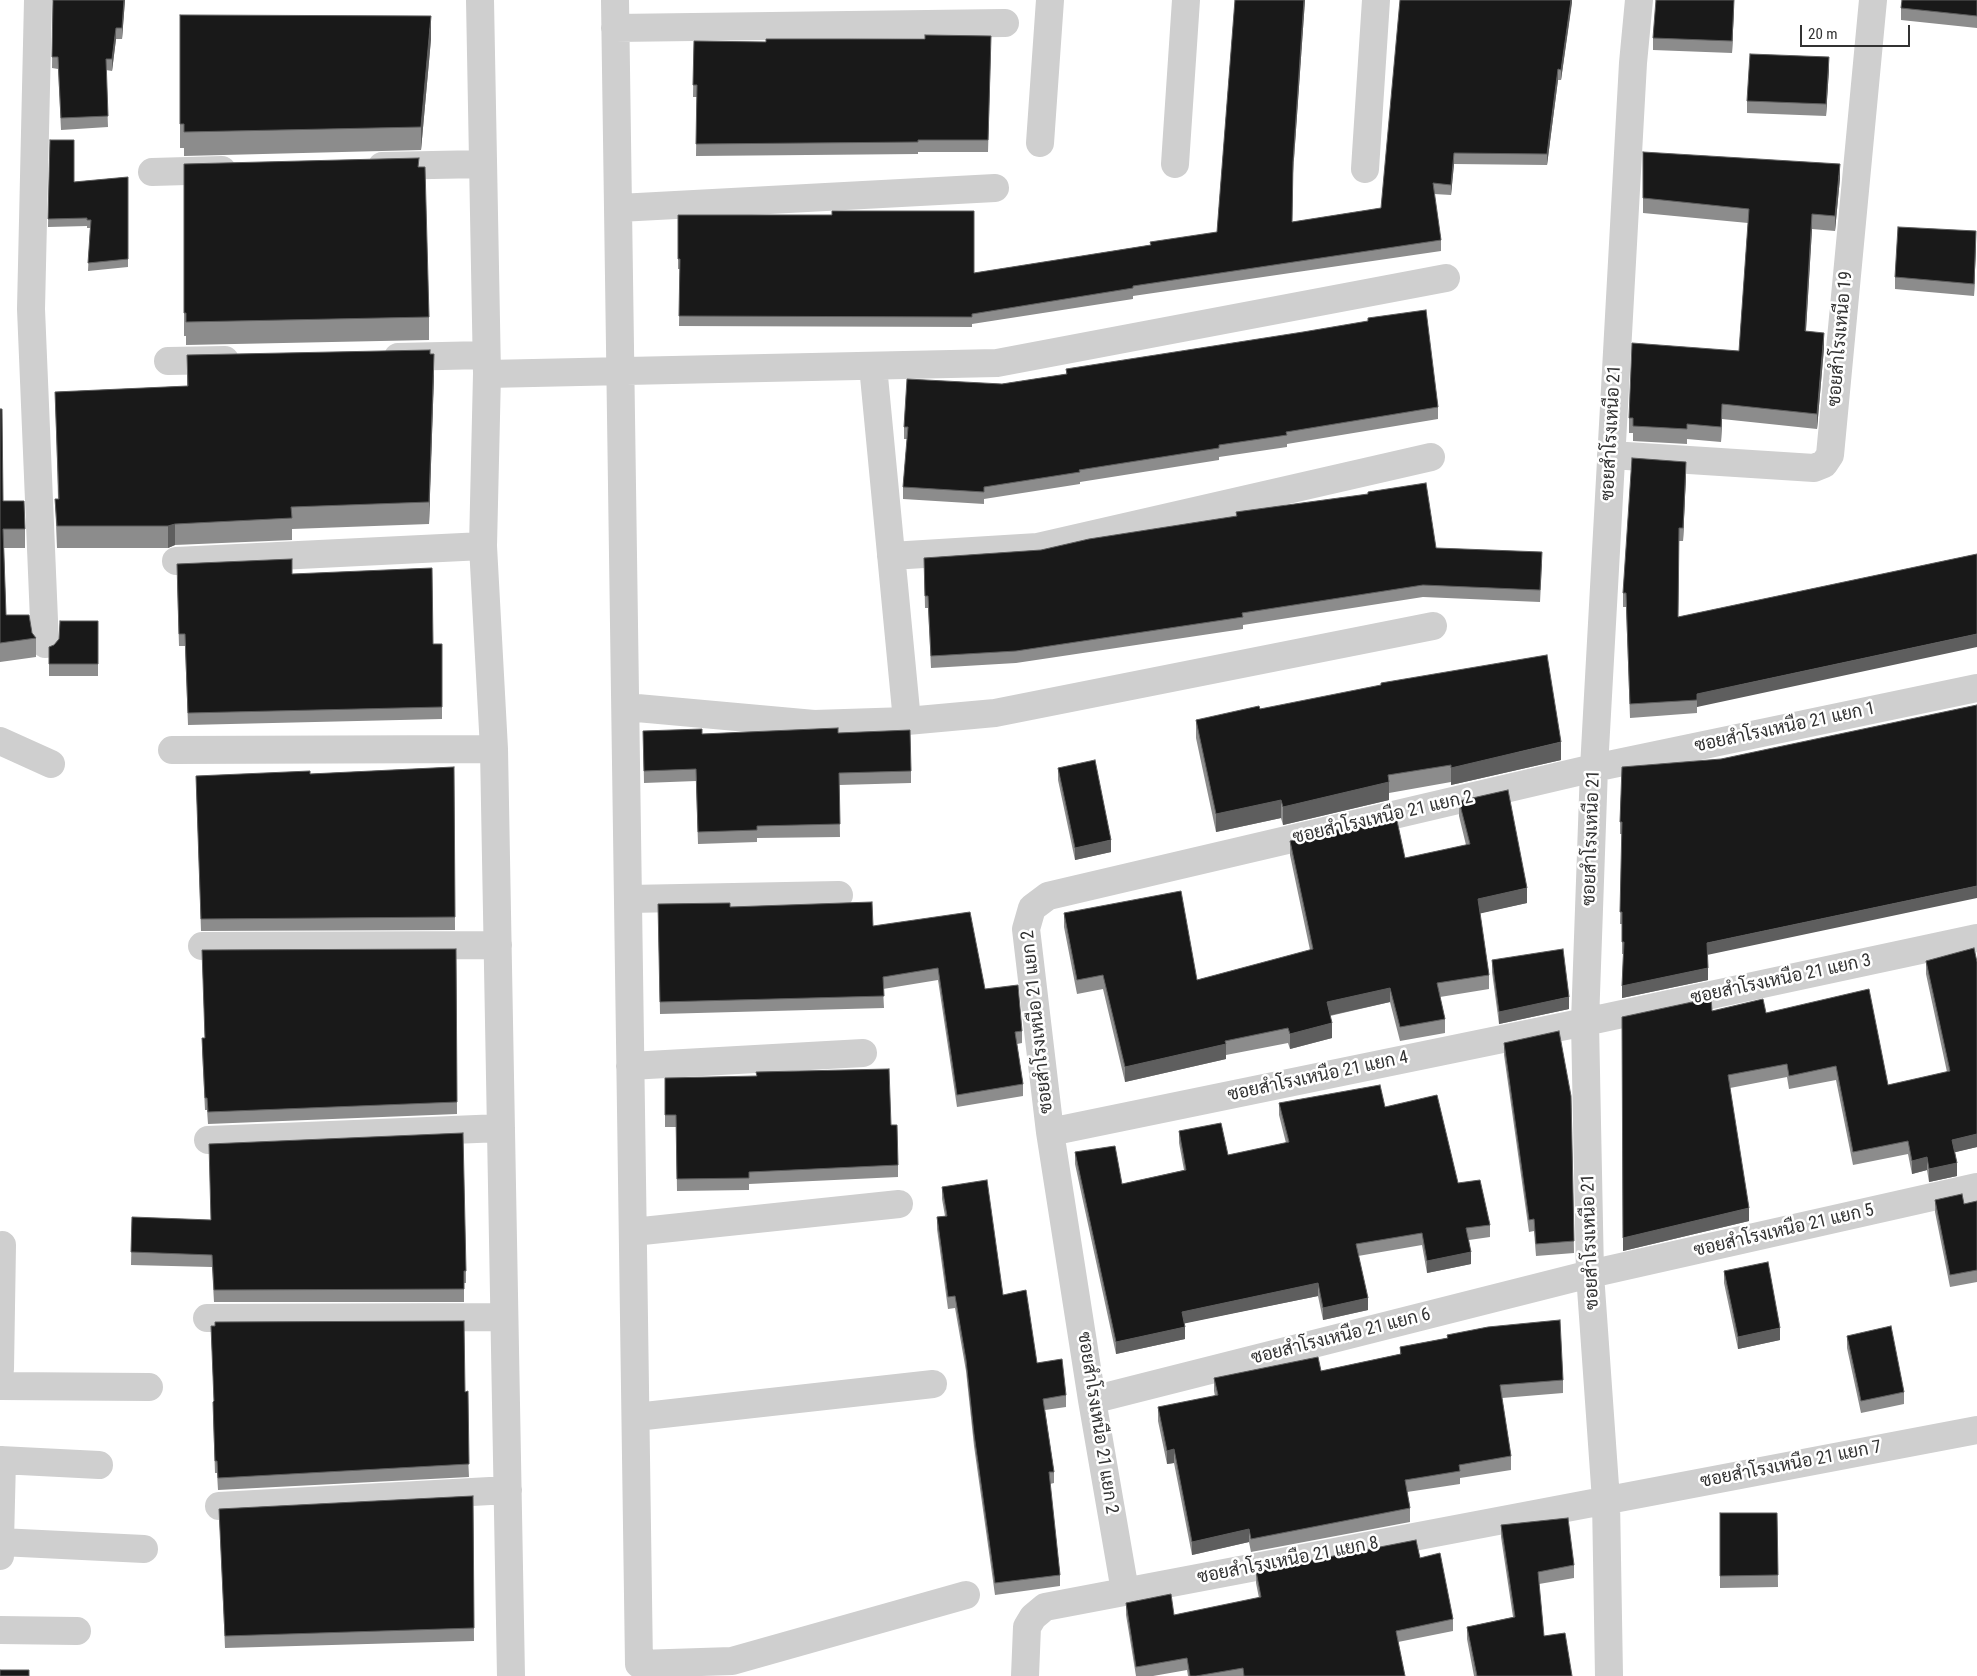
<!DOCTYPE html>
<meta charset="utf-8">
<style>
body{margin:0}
#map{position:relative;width:1977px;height:1676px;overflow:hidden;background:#fff;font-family:"Roboto Condensed",sans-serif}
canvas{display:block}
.scale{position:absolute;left:1800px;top:25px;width:110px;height:22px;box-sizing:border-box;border:2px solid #323232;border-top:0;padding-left:6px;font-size:15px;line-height:18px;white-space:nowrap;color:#323232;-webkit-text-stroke:4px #fff;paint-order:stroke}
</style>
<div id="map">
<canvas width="1977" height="1676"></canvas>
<div class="scale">20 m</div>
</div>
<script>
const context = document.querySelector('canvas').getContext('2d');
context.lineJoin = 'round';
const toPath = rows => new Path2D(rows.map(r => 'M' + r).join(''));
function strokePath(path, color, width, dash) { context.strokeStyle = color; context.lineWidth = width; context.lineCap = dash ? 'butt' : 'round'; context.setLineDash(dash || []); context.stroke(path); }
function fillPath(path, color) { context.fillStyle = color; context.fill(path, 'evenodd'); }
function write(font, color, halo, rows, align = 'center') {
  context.font = font + ' "Roboto Condensed",Sarabun,sans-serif'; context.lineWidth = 5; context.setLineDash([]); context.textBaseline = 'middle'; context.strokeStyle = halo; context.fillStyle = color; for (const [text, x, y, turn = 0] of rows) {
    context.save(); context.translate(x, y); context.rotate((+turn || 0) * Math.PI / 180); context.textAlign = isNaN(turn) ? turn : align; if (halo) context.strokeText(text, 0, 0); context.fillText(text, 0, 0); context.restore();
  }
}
strokePath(toPath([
 [38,0,31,309,45,644],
 [480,0,487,374,483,546,494,749,511,1676],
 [615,0,639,1664,732,1661,966,1595],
 [615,28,1005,23],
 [1040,143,1050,0],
 [1175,164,1186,0],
 [382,166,483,164],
 [1365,169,1376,0],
 [152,172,222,170],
 [619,208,995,188],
 [398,357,486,355],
 [168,361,225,360],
 [873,366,907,721],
 [487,374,997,363,1446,278],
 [1611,455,1814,468,1824,464,1830,455,1873,0],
 [891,556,1038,547,1431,457],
 [176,561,483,546],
 [626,707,814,724,907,721,995,713,1433,626],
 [0,741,51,764],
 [172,750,494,749],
 [628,899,839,895],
 [202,946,498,945],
 [630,1066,863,1053],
 [1050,1132,1585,1022,1977,938],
 [208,1140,501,1128],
 [633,1232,899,1204],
 [207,1318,504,1317],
 [0,1369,2,1245],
 [0,1386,149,1387],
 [1092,1400,1590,1274,1977,1187],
 [636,1417,933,1384],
 [0,1460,99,1465],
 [219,1506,508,1490],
 [0,1542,2,1460],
 [0,1556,0,1542,144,1549],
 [1125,1591,1092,1400,1050,1132,1026,929,1032,908,1048,896,1594,768,1977,688],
 [0,1630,77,1631],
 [1025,1676,1027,1627,1033,1617,1045,1607,1977,1430],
 [1609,1676,1606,1500,1590,1274,1585,1022,1594,768,1633,63,1639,0]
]), '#cfcfcf', 28);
fillPath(toPath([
 [53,0,125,0,122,39,116,39,112,71,106,70,108,127,61,130,58,69,52,68],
 [1235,0,1305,0,1293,173,1292,222,1381,208,1572,0,1561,80,1558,80,1547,165,1454,164,1451,195,1434,194,1441,240,1441,251,1133,296,1133,299,972,324,972,327,679,326,680,269,678,269,678,215,832,215,974,273,1069,258,1150,245,1217,232],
 [1977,0,1977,28,1901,20,1901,8],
 [1734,6,1732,53,1653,50,1653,38],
 [180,15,431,39,421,150,184,156,184,148,180,148],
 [694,41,991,48,988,152,918,152,918,154,696,156,697,97,693,97],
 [1829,69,1826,116,1747,113,1747,101],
 [50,140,74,182,128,177,128,267,88,271,90,228,87,228,87,226,48,227],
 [1643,152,1840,178,1835,231,1812,229,1806,331,1824,348,1817,429,1722,419,1721,442,1687,439,1687,444,1633,441,1633,433,1629,433,1629,418,1739,351,1748,223,1643,213],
 [184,164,419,167,429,317,429,340,186,345,186,336,184,336],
 [1976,243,1974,296,1895,289,1895,277],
 [187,355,434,375,429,524,292,529,292,540,175,545,168,548,57,548,55,499,58,499,55,392,187,386],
 [1066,369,1438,407,1438,419,1287,444,1287,447,1219,457,1219,460,1080,482,1080,484,984,499,984,504,903,499,903,487,907,439,904,439,904,427,1002,384,1066,374],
 [0,409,3,501,25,529,25,548,4,548,6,615,32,633,36,638,36,657,0,662],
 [1686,475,1683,541,1679,541,1678,617,1977,554,1697,707,1697,713,1630,718,1626,607,1623,607,1623,593],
 [1236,512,1436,548,1542,564,1540,602,1423,597,1243,625,1243,629,1016,663,931,668,928,608,925,608,924,558,1041,550,1236,517],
 [292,574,433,644,442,644,442,719,188,725,185,646,179,646,177,577],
 [98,621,98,676,49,676,49,647,54,645,59,639],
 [1260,709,1561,760,1451,785,1451,782,1389,793,1389,800,1283,825,1281,818,1216,832,1196,738,1196,720],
 [643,731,702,734,838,733,911,771,911,783,839,785,840,837,757,838,757,842,698,844,696,781,644,783],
 [454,767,455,930,201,931,196,776,310,774],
 [1622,767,1707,955,1708,980,1622,998,1623,954,1622,954,1622,924,1620,924,1622,834,1620,834,1620,822],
 [1058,768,1111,852,1075,860,1058,780],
 [1459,801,1527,903,1480,913,1489,975,1489,989,1440,997,1445,1019,1445,1033,1400,1041,1390,1002,1330,1016,1332,1038,1290,1049,1288,1043,1226,1055,1226,1059,1125,1082,1103,989,1077,994,1064,927,1064,913,1197,980,1310,950,1290,855,1290,841,1405,858,1466,845,1459,816],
 [658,904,730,907,873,926,985,989,1022,1031,1022,1043,1017,1044,1023,1084,1023,1096,957,1107,938,980,883,989,884,1008,660,1014],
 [456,949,457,1114,208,1124,207,1110,205,1110,202,1050,202,1038,205,1038,202,950],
 [1492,960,1569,1009,1499,1024,1492,972],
 [1926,961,1977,962,1977,1147,1955,1152,1957,1176,1929,1182,1927,1170,1912,1174,1908,1154,1853,1165,1836,1080,1789,1089,1787,1077,1730,1088,1749,1221,1623,1251,1622,1017,1712,1011,1766,1013,1888,1085,1947,1072,1926,974],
 [1504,1043,1571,1096,1574,1253,1536,1256,1534,1231,1529,1232,1504,1055],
 [665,1078,891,1125,898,1165,898,1177,749,1184,749,1190,677,1191,676,1127,665,1127],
 [1279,1103,1385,1107,1458,1183,1490,1225,1490,1237,1469,1240,1471,1264,1427,1273,1422,1245,1358,1256,1368,1310,1323,1320,1318,1296,1184,1323,1185,1339,1116,1354,1075,1164,1075,1152,1122,1184,1184,1170,1179,1143,1179,1131,1228,1155,1286,1143,1279,1115],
 [942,1187,1003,1295,1037,1363,1066,1395,1066,1407,1045,1410,1054,1472,1054,1483,1050,1484,1060,1575,1060,1586,995,1595,974,1446,966,1371,955,1308,948,1309,937,1229,937,1217,945,1216,942,1199],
 [1935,1200,1964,1204,1977,1201,1977,1282,1950,1287,1935,1212],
 [132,1217,466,1271,466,1283,464,1283,464,1302,214,1302,212,1267,131,1265],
 [1724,1271,1780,1340,1738,1349,1724,1283],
 [211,1326,465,1392,469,1477,218,1490,217,1473,215,1473,213,1414,213,1402,214,1402],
 [1447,1335,1563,1380,1563,1393,1502,1398,1511,1456,1511,1470,1460,1478,1460,1484,1407,1492,1410,1508,1410,1522,1251,1552,1249,1542,1192,1555,1174,1463,1167,1464,1158,1421,1158,1407,1215,1396,1214,1391,1214,1378,1321,1371,1400,1354,1400,1347,1447,1338],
 [1847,1336,1904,1392,1904,1404,1861,1413,1847,1348],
 [473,1496,474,1641,225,1648,219,1509],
 [1720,1513,1777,1513,1778,1587,1720,1588],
 [1501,1525,1574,1565,1574,1578,1539,1584,1544,1636,1572,1676,1474,1676,1467,1639,1467,1627,1513,1617,1501,1537],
 [1420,1558,1453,1619,1453,1631,1398,1642,1405,1676,1188,1676,1187,1670,1153,1676,1136,1676,1126,1615,1126,1603,1174,1615,1259,1598,1256,1583,1256,1571]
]), '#8c8c8c');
fillPath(toPath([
 [124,0,125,0,122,39,122,28],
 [1304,0,1305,0,1293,173,1298,77],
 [1571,0,1572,0,1572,3,1561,80,1561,70],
 [1734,0,1734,6,1732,53,1732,41],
 [431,16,431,39,421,150,421,127],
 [116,28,116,39,112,71,112,59],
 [1829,57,1829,69,1826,116,1826,104],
 [1558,69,1558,80,1547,165,1547,154],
 [1454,153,1454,164,1451,195,1451,185],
 [1840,164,1840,178,1835,231,1835,216],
 [1812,214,1812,229,1805,346,1805,331],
 [1976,231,1976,243,1974,296,1974,284],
 [1824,333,1824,348,1817,429,1817,414],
 [434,354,434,375,429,524,429,502],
 [1722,404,1722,419,1721,442,1721,427],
 [1686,462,1686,475,1683,541,1683,528],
 [175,524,175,545,168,548,168,526],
 [1977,634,1977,647,1697,707,1697,694],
 [1561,742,1561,760,1451,785,1451,768],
 [1389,782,1389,800,1283,825,1283,807],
 [1281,800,1281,818,1216,832,1216,814],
 [1111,840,1111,852,1075,860,1075,848],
 [1977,886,1977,898,1707,955,1707,943],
 [1527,888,1527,903,1478,914,1478,899],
 [1708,968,1708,980,1622,998,1622,986],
 [1390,988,1390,1002,1327,1016,1327,1002],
 [1569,997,1569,1009,1499,1024,1499,1012],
 [1332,1023,1332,1038,1290,1049,1290,1034],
 [1226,1044,1226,1059,1125,1082,1125,1067],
 [1977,1134,1977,1147,1952,1153,1952,1140],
 [1927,1157,1927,1170,1912,1174,1912,1161],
 [1957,1163,1957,1176,1929,1182,1929,1169],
 [1749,1208,1749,1221,1623,1251,1623,1238],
 [1471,1252,1471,1264,1427,1273,1427,1261],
 [1318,1283,1318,1296,1182,1324,1182,1312],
 [1368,1298,1368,1310,1323,1320,1323,1308],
 [1185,1327,1185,1339,1116,1354,1116,1342],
 [1780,1328,1780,1340,1738,1349,1738,1337],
 [1174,1449,1174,1463,1167,1464,1167,1451],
 [1249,1529,1249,1542,1192,1555,1192,1542]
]), '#5e5e5e');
const building = toPath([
 [53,0,124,0,122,28,116,28,112,59,106,59,108,116,61,118,58,57,52,57,53,0],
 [1235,0,1304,0,1293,162,1292,222,1381,208,1400,0,1571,0,1561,70,1558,69,1547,154,1454,153,1451,185,1433,183,1441,240,1133,286,1133,288,972,314,972,317,679,316,680,259,678,259,678,215,832,215,832,211,974,211,974,273,1069,258,1151,245,1150,242,1217,232,1235,0],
 [1656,0,1734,0,1732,41,1653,38,1656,0],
 [1902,0,1977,0,1977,16,1901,8,1902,0],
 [180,15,431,16,421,127,184,132,184,124,180,124,180,15],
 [925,35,991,36,988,140,918,140,918,142,696,144,697,85,693,85,694,41,766,42,766,39,925,39,925,35],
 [1750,54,1829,57,1826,104,1747,101,1750,54],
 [50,140,74,140,74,182,128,177,128,259,88,263,91,220,87,220,87,218,48,219,50,140],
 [1643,152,1840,164,1835,216,1812,214,1805,331,1824,333,1817,414,1722,404,1721,427,1687,424,1687,429,1633,426,1633,418,1629,418,1632,343,1739,351,1749,209,1643,198,1643,152],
 [419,158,418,167,425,167,429,317,186,322,186,313,184,313,184,164,419,158],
 [1898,227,1976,231,1974,284,1895,277,1898,227],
 [1426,310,1438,407,1286,432,1287,435,1219,445,1219,448,1079,470,1080,472,984,487,984,492,903,487,908,427,904,427,907,379,1002,384,1067,374,1066,369,1303,332,1368,321,1368,318,1426,310],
 [430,350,430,354,434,354,429,502,291,507,292,518,175,524,168,526,57,526,55,499,59,499,55,392,188,386,187,355,430,350],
 [0,409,2,409,3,501,24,501,25,529,3,529,6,615,29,615,32,633,36,638,0,643,0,409],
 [1632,458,1686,462,1683,528,1679,528,1678,617,1977,554,1977,634,1697,694,1697,700,1630,704,1626,593,1623,593,1632,458],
 [1426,483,1436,548,1542,552,1540,590,1423,585,1242,613,1243,617,1016,651,931,656,928,596,925,596,924,558,1041,550,1089,539,1237,516,1236,512,1368,494,1368,492,1426,483],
 [292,559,292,574,432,568,433,644,442,644,442,707,188,713,185,634,179,634,177,564,292,559],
 [60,621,98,621,98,664,49,664,49,647,54,645,59,639,60,621],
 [1547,655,1561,742,1451,768,1451,765,1388,775,1389,782,1283,807,1281,800,1216,814,1196,720,1259,706,1260,709,1381,685,1381,683,1547,655],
 [1977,705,1977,886,1707,943,1708,968,1622,986,1624,942,1622,942,1622,912,1620,912,1622,822,1620,822,1622,767,1721,759,1977,705],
 [838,728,838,733,910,730,911,771,839,773,840,824,757,826,757,830,698,832,696,769,644,771,643,731,702,729,702,734,838,728],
 [1095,760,1111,840,1075,848,1058,768,1095,760],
 [454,767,455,917,201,919,196,776,310,771,310,774,454,767],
 [1508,790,1527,888,1478,899,1489,975,1437,983,1445,1019,1400,1027,1390,988,1327,1002,1332,1023,1290,1034,1288,1028,1225,1041,1226,1044,1125,1067,1103,975,1077,980,1064,913,1181,891,1197,980,1313,949,1290,841,1396,816,1405,858,1470,844,1459,801,1508,790],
 [872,902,873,926,970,912,985,989,1018,985,1022,1031,1015,1032,1023,1084,957,1095,938,968,883,977,884,996,660,1002,658,904,730,903,730,907,872,902],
 [1974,948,1977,962,1977,1134,1952,1140,1957,1163,1929,1169,1927,1157,1912,1161,1908,1141,1853,1152,1836,1066,1789,1076,1787,1064,1728,1075,1749,1208,1623,1238,1622,1017,1711,998,1712,1011,1763,999,1766,1013,1869,989,1888,1085,1950,1071,1926,961,1974,948],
 [456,949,457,1102,208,1112,207,1098,205,1098,202,1038,205,1038,202,950,456,949],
 [1563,949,1569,997,1499,1012,1492,960,1563,949],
 [1559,1031,1571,1096,1574,1241,1536,1244,1534,1219,1529,1220,1504,1043,1559,1031],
 [889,1069,891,1125,897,1125,898,1165,749,1172,749,1178,677,1179,676,1115,665,1115,665,1078,757,1076,756,1072,889,1069],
 [1380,1085,1385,1107,1437,1095,1458,1183,1480,1180,1490,1225,1466,1228,1471,1252,1427,1261,1422,1233,1356,1244,1368,1298,1323,1308,1318,1283,1182,1312,1185,1327,1116,1342,1075,1152,1115,1146,1122,1184,1186,1170,1179,1131,1221,1123,1228,1155,1289,1142,1279,1103,1380,1085],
 [463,1133,466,1271,464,1271,464,1289,214,1290,212,1255,131,1252,132,1217,211,1220,209,1144,463,1133],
 [987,1180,1003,1295,1026,1290,1037,1363,1062,1359,1066,1395,1043,1399,1054,1472,1049,1472,1060,1575,995,1583,974,1434,966,1360,955,1296,948,1297,937,1217,947,1216,942,1187,987,1180],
 [1962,1194,1964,1204,1977,1201,1977,1270,1950,1275,1935,1200,1962,1194],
 [1768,1262,1780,1328,1738,1337,1724,1271,1768,1262],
 [1560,1320,1563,1380,1500,1385,1511,1456,1459,1465,1460,1471,1405,1480,1410,1508,1251,1539,1249,1529,1192,1542,1174,1449,1167,1451,1158,1407,1218,1395,1214,1378,1318,1357,1321,1371,1401,1354,1400,1347,1448,1338,1447,1335,1488,1327,1560,1320],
 [464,1321,465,1392,468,1391,469,1464,218,1478,217,1461,215,1461,213,1402,214,1401,211,1326,215,1326,215,1322,464,1321],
 [1891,1326,1904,1392,1861,1401,1847,1336,1891,1326],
 [473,1496,474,1628,225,1636,219,1509,473,1496],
 [1720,1513,1777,1513,1778,1575,1720,1576,1720,1513],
 [1568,1518,1574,1565,1538,1572,1544,1636,1565,1633,1572,1676,1477,1676,1467,1627,1515,1617,1501,1525,1568,1518],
 [1416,1540,1420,1558,1440,1553,1453,1619,1396,1631,1405,1676,1244,1676,1243,1668,1196,1676,1190,1676,1187,1658,1136,1667,1126,1603,1171,1594,1174,1615,1261,1597,1256,1571,1416,1540],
 [0,1670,29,1670,29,1676,0,1676,0,1670]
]);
fillPath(building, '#191919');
strokePath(building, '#5e5e5e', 1);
write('18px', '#323232', '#fff', [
 ["ซอยสำโรงเหนือ 19",1841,339,-85],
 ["ซอยสำโรงเหนือ 21",1612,433,-87],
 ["ซอยสำโรงเหนือ 21 แยก 1",1785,728,-12],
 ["ซอยสำโรงเหนือ 21 แยก 2",1383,818,-13],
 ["ซอยสำโรงเหนือ 21",1592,838,-88],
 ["ซอยสำโรงเหนือ 21 แยก 3",1781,980,-12],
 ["ซอยสำโรงเหนือ 21 แยก 2",1038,1022,-96],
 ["ซอยสำโรงเหนือ 21 แยก 4",1318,1077,-12],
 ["ซอยสำโรงเหนือ 21 แยก 5",1784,1231,-13],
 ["ซอยสำโรงเหนือ 21",1591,1242,-92],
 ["ซอยสำโรงเหนือ 21 แยก 6",1341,1337,-14],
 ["ซอยสำโรงเหนือ 21 แยก 2",1097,1423,81],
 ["ซอยสำโรงเหนือ 21 แยก 7",1791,1465,-11],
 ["ซอยสำโรงเหนือ 21 แยก 8",1288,1561,-11]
]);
</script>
